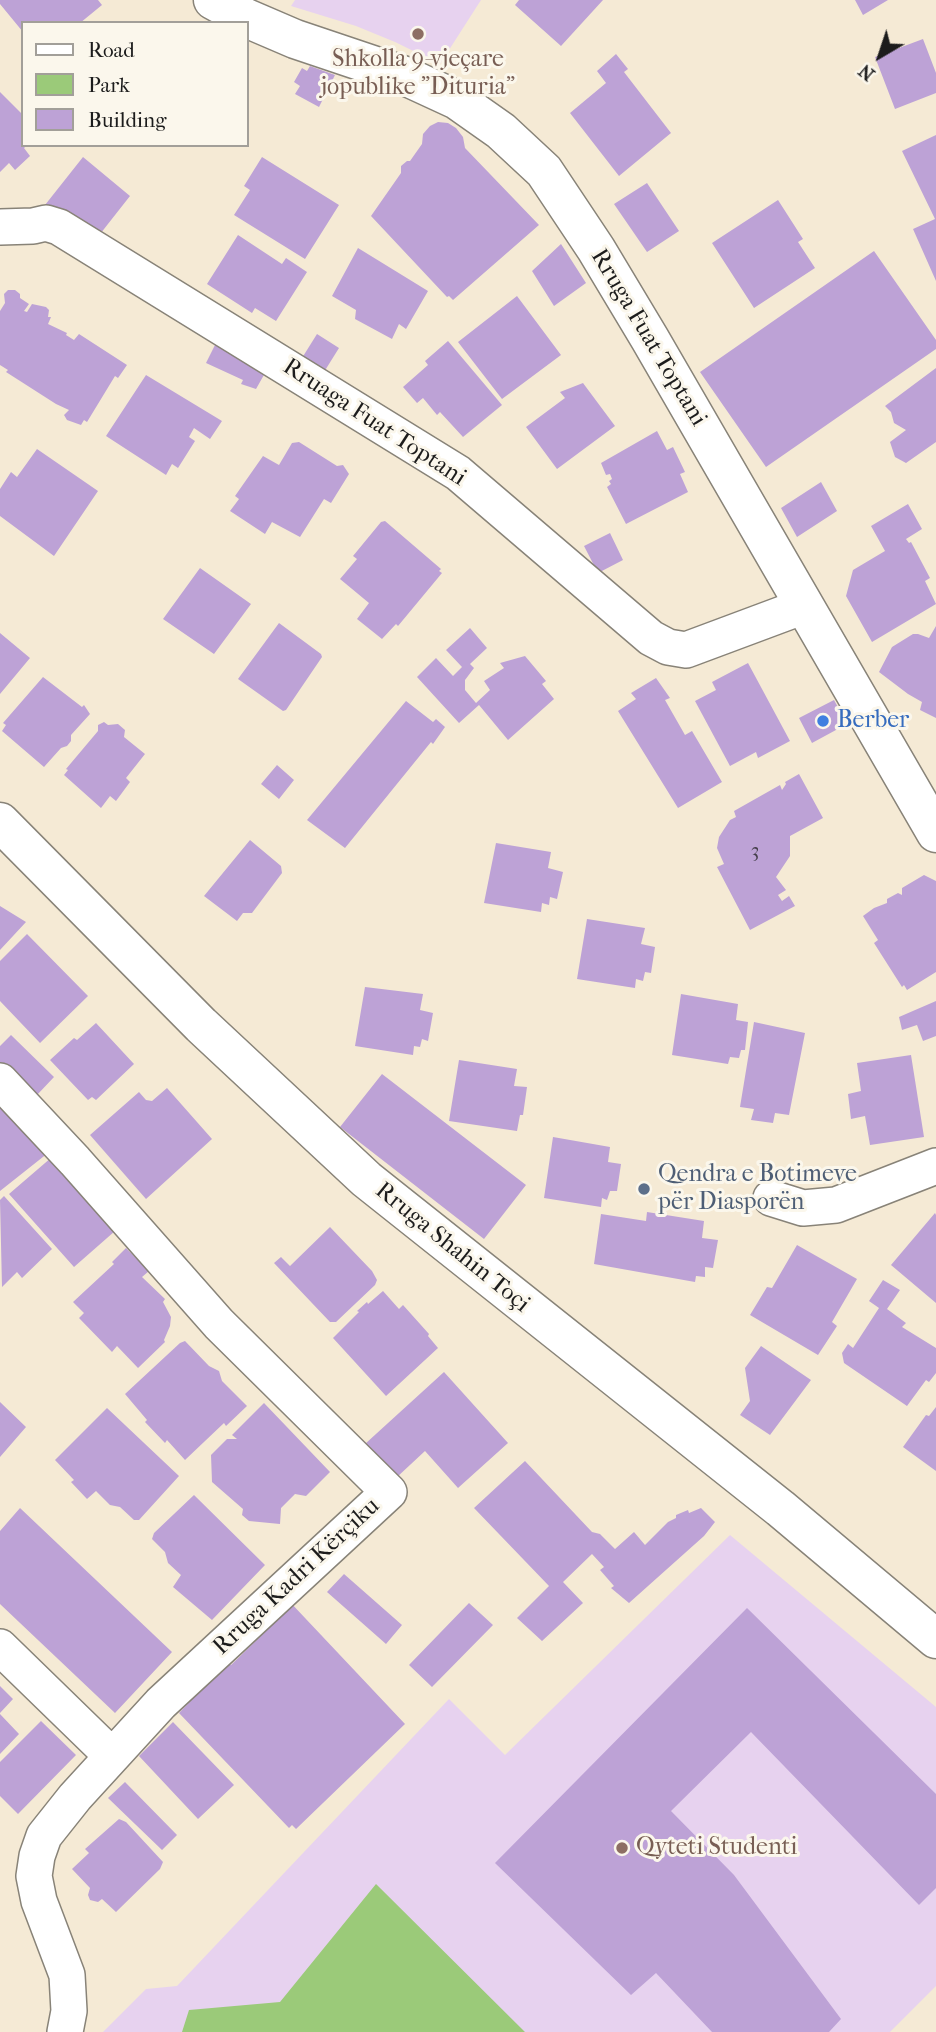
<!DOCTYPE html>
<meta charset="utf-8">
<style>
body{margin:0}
#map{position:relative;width:936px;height:2032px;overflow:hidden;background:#f5ead5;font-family:"IM FELL French Canon",serif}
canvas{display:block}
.legend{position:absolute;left:21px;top:21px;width:228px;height:126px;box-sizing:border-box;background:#fbf7ec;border:2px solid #a29f99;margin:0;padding:9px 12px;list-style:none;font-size:21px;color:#1c1c1c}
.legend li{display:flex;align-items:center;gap:14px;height:35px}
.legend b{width:35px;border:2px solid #a29f99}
.north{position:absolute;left:845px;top:21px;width:70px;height:70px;-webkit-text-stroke:5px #fbf7ec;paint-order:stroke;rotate:219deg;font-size:19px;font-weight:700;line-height:28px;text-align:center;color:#1c1c1c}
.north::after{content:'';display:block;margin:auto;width:24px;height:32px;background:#1c1c1c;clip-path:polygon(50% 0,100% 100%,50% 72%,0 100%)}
</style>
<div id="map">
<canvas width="936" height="2032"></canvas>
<ul class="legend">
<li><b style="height:9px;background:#fff"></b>Road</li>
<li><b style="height:19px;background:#9bca79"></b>Park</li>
<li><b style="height:19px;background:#bda2d6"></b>Building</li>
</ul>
<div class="north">N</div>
</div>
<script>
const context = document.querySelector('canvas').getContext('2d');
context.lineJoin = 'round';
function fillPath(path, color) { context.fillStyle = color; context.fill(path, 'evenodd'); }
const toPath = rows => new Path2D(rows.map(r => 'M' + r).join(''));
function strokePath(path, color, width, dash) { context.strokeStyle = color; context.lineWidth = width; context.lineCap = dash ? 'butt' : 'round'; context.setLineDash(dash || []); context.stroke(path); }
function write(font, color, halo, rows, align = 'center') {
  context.font = font + ' "IM FELL French Canon",serif'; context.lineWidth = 6; context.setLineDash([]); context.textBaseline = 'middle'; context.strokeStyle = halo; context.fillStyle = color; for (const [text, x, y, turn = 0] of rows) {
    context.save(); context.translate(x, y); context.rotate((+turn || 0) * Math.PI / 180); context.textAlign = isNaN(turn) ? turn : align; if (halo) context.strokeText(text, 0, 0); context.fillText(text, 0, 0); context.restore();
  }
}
fillPath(toPath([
 [295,0,481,0,440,64,395,42,356,26,291,6],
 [730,1535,936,1707,936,1986,890,2032,103,2032,146,1989,177,1986,449,1699,505,1755]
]), '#e7d2ef');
fillPath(toPath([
 [376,1884,525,2032,182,2032,189,2010,280,2002]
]), '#9bca79');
fillPath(toPath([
 [0,0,98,0,102,5,80,23,23,23,23,32,0,4],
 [519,0,603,0,561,46,515,5],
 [855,0,888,0,863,15],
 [923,39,936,73,936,93,895,109,875,57],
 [616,54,628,69,624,72,671,133,619,176,570,113,606,83,597,71],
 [310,66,335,75,319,107,295,94,300,86,294,82,302,68,307,71],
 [0,92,23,115,23,145,27,145,24,148,30,156,15,170,9,163,0,172],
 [438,122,448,123,456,128,463,137,465,148,539,225,453,300,449,296,447,297,371,216,401,173,401,166,407,161,410,161,422,144,423,134,430,126],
 [936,135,936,281,913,229,935,219,902,151],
 [83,157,130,196,93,243,45,205],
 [262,157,339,205,305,259,234,215,250,190,244,186],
 [647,183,679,231,647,252,614,204],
 [778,200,803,239,798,242,815,268,754,308,712,243],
 [238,235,282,264,286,258,307,272,276,321,255,308,252,313,207,284],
 [561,244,586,283,554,306,532,271],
 [358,248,428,291,406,329,399,324,392,339,355,319,356,310,332,296],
 [874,251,936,340,936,349,766,467,700,372],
 [8,290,15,290,20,294,20,298,29,304,24,311,27,312,32,304,46,307,49,310,48,317,51,317,48,324,67,333,66,335,74,340,79,334,127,365,118,378,115,376,87,422,84,420,81,425,67,420,64,415,69,410,56,404,6,372,8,370,0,365,0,311,5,303,4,294],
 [517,296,561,355,502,399,458,342],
 [317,334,339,348,324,372,302,358],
 [219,337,269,366,256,389,241,384,243,380,206,363],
 [448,341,502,405,463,437,440,412,437,415,423,398,417,403,403,387,428,365,425,361],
 [936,368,936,442,906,463,895,457,890,442,906,430,894,423,891,412,885,406],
 [146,375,222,421,210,439,194,428,189,437,195,441,178,468,172,464,166,475,106,436],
 [583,383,615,426,557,469,526,427,565,398,560,392],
 [657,431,667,450,673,447,685,472,680,474,688,492,626,524,607,487,611,484,609,481,612,479,610,474,606,475,601,463],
 [299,442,337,466,343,465,349,474,331,503,324,499,300,537,272,522,265,534,230,511,239,499,235,496,263,456,279,465,292,443],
 [37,449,98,491,54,556,0,516,0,489,11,472,17,477],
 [821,482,837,511,797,537,781,508],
 [908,504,922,529,906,539,909,543,911,542,930,578,925,581,936,604,872,642,846,596,853,570,885,551,871,526],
 [385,521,441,569,439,571,442,573,398,626,396,624,382,639,357,619,369,603,340,579,357,559,353,556,381,522],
 [610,533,623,560,598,573,584,546],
 [200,568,251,604,214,654,163,619],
 [279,623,321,654,322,657,286,710,283,711,238,679],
 [936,626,936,718,920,710,922,702,908,694,879,672,892,647,913,634,918,634,929,638],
 [470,628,487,648,470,664,474,668,465,680,465,690,476,703,490,690,484,681,504,668,500,663,525,656,546,681,542,684,554,699,508,740,479,705,459,723,417,677,436,658,453,676,462,667,446,650],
 [0,633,30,658,0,694],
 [748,663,790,741,758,758,756,752,730,766,695,701,716,690,712,682],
 [43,677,82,707,84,705,90,714,71,735,71,741,67,746,61,748,44,767,2,731,6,725,3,723],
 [656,678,670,698,665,700,685,735,692,731,722,782,678,808,618,711,636,699,631,693],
 [834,700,847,724,812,743,799,718],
 [406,701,433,722,436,719,445,727,433,744,431,742,345,848,307,820],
 [104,722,108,725,118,724,125,730,124,737,145,754,126,778,130,782,116,801,110,796,101,808,64,775,68,770,66,769,98,731,98,725],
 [277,765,294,780,279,799,261,784],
 [799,774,823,818,790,836,790,856,776,877,786,890,778,895,782,901,789,896,795,906,750,930,717,867,724,864,717,848,719,837,730,820,736,817,734,811,780,785,782,790,786,784,785,782],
 [250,840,281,866,282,873,252,913,243,913,237,921,204,896],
 [496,843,551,852,548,868,563,872,557,899,550,897,549,905,542,903,541,912,484,903],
 [924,875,936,881,936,972,907,990,904,985,902,987,874,943,878,940,863,916,874,908,887,903,887,899,898,893,902,895,902,888],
 [0,906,26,922,0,950],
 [587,919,645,928,641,944,655,947,651,973,645,972,643,981,636,979,635,988,577,979],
 [27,934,88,996,40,1043,0,1001,0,961],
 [365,987,423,994,420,1010,433,1013,428,1041,422,1039,420,1047,414,1046,413,1055,355,1046],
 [681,994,738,1004,736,1020,748,1022,745,1050,741,1050,739,1058,730,1057,728,1064,672,1055],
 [936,1001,936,1036,923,1041,917,1025,902,1030,899,1017],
 [754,1022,805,1033,789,1115,775,1113,773,1123,751,1120,754,1109,740,1107],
 [96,1023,134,1064,96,1100,92,1097,88,1100,50,1060,74,1038,77,1040],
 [11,1035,54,1077,37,1095,0,1062,0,1046],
 [911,1055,924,1137,870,1145,865,1116,851,1119,848,1094,861,1091,857,1063],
 [459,1060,517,1069,514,1086,527,1087,523,1115,520,1115,517,1131,449,1121],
 [382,1074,526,1185,484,1239,340,1127],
 [0,1087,53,1149,0,1191],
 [167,1088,212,1139,146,1199,90,1135,139,1092,146,1100,152,1101],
 [553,1137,610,1147,608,1162,621,1164,617,1191,610,1191,607,1200,602,1198,601,1207,544,1198],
 [59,1151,123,1224,74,1267,9,1194],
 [4,1196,52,1249,22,1278,17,1272,2,1287,0,1200],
 [647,1212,704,1221,702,1238,718,1240,713,1268,705,1267,705,1277,696,1276,695,1282,594,1264,601,1214,646,1221],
 [935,1213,936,1215,936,1303,891,1265],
 [330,1227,372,1271,377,1280,375,1285,336,1322,330,1322,274,1263,281,1257,290,1266],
 [797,1245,857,1279,832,1322,837,1326,818,1355,750,1315,767,1287,772,1288],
 [126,1248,149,1271,142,1277,165,1299,163,1302,171,1317,170,1326,164,1340,165,1342,138,1368,117,1346,112,1352,79,1318,84,1313,73,1302,114,1264,112,1262],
 [883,1280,900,1290,887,1309,906,1323,902,1327,936,1348,936,1373,929,1382,926,1380,907,1406,844,1363,842,1353,848,1344,853,1348,879,1308,869,1301],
 [383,1291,399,1309,403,1305,429,1334,428,1336,438,1348,386,1396,333,1338,359,1312,357,1311,367,1302,368,1304],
 [185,1341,209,1366,219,1371,222,1381,247,1406,226,1426,224,1423,185,1460,167,1440,165,1443,145,1422,147,1420,125,1394,180,1343],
 [761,1346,811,1380,770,1435,740,1415,750,1401,745,1368],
 [444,1372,508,1443,458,1488,425,1451,396,1478,365,1444],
 [0,1402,26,1427,0,1457],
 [264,1403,330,1472,306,1496,295,1494,281,1508,280,1524,249,1521,242,1515,243,1509,212,1482,211,1455,227,1439,237,1439,232,1435],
 [936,1407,936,1471,903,1447,926,1415,929,1416],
 [107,1408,179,1476,139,1520,134,1520,120,1507,110,1505,96,1491,87,1499,71,1482,74,1480,55,1460],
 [525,1461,592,1532,600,1534,615,1549,634,1532,645,1545,668,1522,676,1518,676,1515,688,1510,689,1513,701,1508,715,1522,704,1536,629,1603,611,1588,614,1586,600,1570,604,1567,592,1554,563,1582,583,1603,542,1641,517,1618,549,1586,474,1508],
 [194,1495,265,1565,212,1620,173,1587,181,1575,168,1563,165,1552,152,1539,154,1533],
 [20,1508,172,1652,115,1713,0,1604,0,1531],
 [344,1574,402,1625,386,1644,327,1592],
 [289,1601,405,1724,296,1829,292,1825,289,1828,179,1713,228,1662,231,1665,269,1628,264,1623],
 [469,1603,493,1625,432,1687,409,1665],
 [747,1608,936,1794,936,1888,919,1905,751,1732,671,1811,734,1875,841,2019,829,2032,712,2032,656,1973,631,1995,495,1863],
 [0,1686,13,1699,0,1713],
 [0,1714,19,1734,0,1754],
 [41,1721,76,1755,18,1814,0,1796,0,1762],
 [173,1722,234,1785,198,1819,139,1756],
 [125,1782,177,1835,162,1850,108,1798],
 [119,1819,126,1822,163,1862,160,1869,116,1912,102,1899,98,1902,90,1900,88,1895,90,1888,72,1869,89,1853,85,1849]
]), '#bda2d6');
const street = toPath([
 [0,227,33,226,46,223,59,227,458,473,651,638,668,647,686,650,804,606],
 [0,1081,75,1161,219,1324,389,1492,161,1703,75,1797,44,1836,37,1856,34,1876,39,1901,67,1975,69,2011,65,2032],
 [771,1198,803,1208,836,1205,936,1166],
 [0,1647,112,1756]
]);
const secondary = toPath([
 [213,0,246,18,295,39,405,76,457,100,501,131,544,171,596,249,650,339,936,833],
 [0,822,201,1025,366,1179,780,1508,936,1639]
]);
strokePath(street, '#888378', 38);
strokePath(secondary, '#888378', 41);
strokePath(street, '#fff', 35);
strokePath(secondary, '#fff', 38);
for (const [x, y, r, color] of [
 [418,34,7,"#8d6e63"],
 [823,721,7,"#3f7fe0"],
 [644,1189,7,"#5c6f8a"],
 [622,1848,7,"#8d6e63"]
]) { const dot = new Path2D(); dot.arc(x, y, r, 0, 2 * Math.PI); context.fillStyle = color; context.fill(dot); strokePath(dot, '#fbf7ec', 2.5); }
write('21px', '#443e4a', null, [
 ["3",755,852]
]);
write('24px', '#785e54', '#fbf7ec', [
 ["Shkolla 9-vjeçare",418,60],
 ["jopublike \"Dituria\"",418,88],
 ["Qyteti Studenti",636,1848,"left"]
]);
write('24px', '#1c1c1c', '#fbf7ec', [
 ["Rruga Fuat Toptani",648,338,59],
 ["Rruaga Fuat Toptani",374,423,33],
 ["Rruga Shahin Toçi",452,1248,39],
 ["Rruga Kadri Kërçiku",297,1577,-43]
]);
write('24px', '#366cbe', '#fbf7ec', [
 ["Berber",837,721]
], 'left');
write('24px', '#4e5e75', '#fbf7ec', [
 ["Qendra e Botimeve",658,1175],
 ["për Diasporën",658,1203]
], 'left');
</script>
